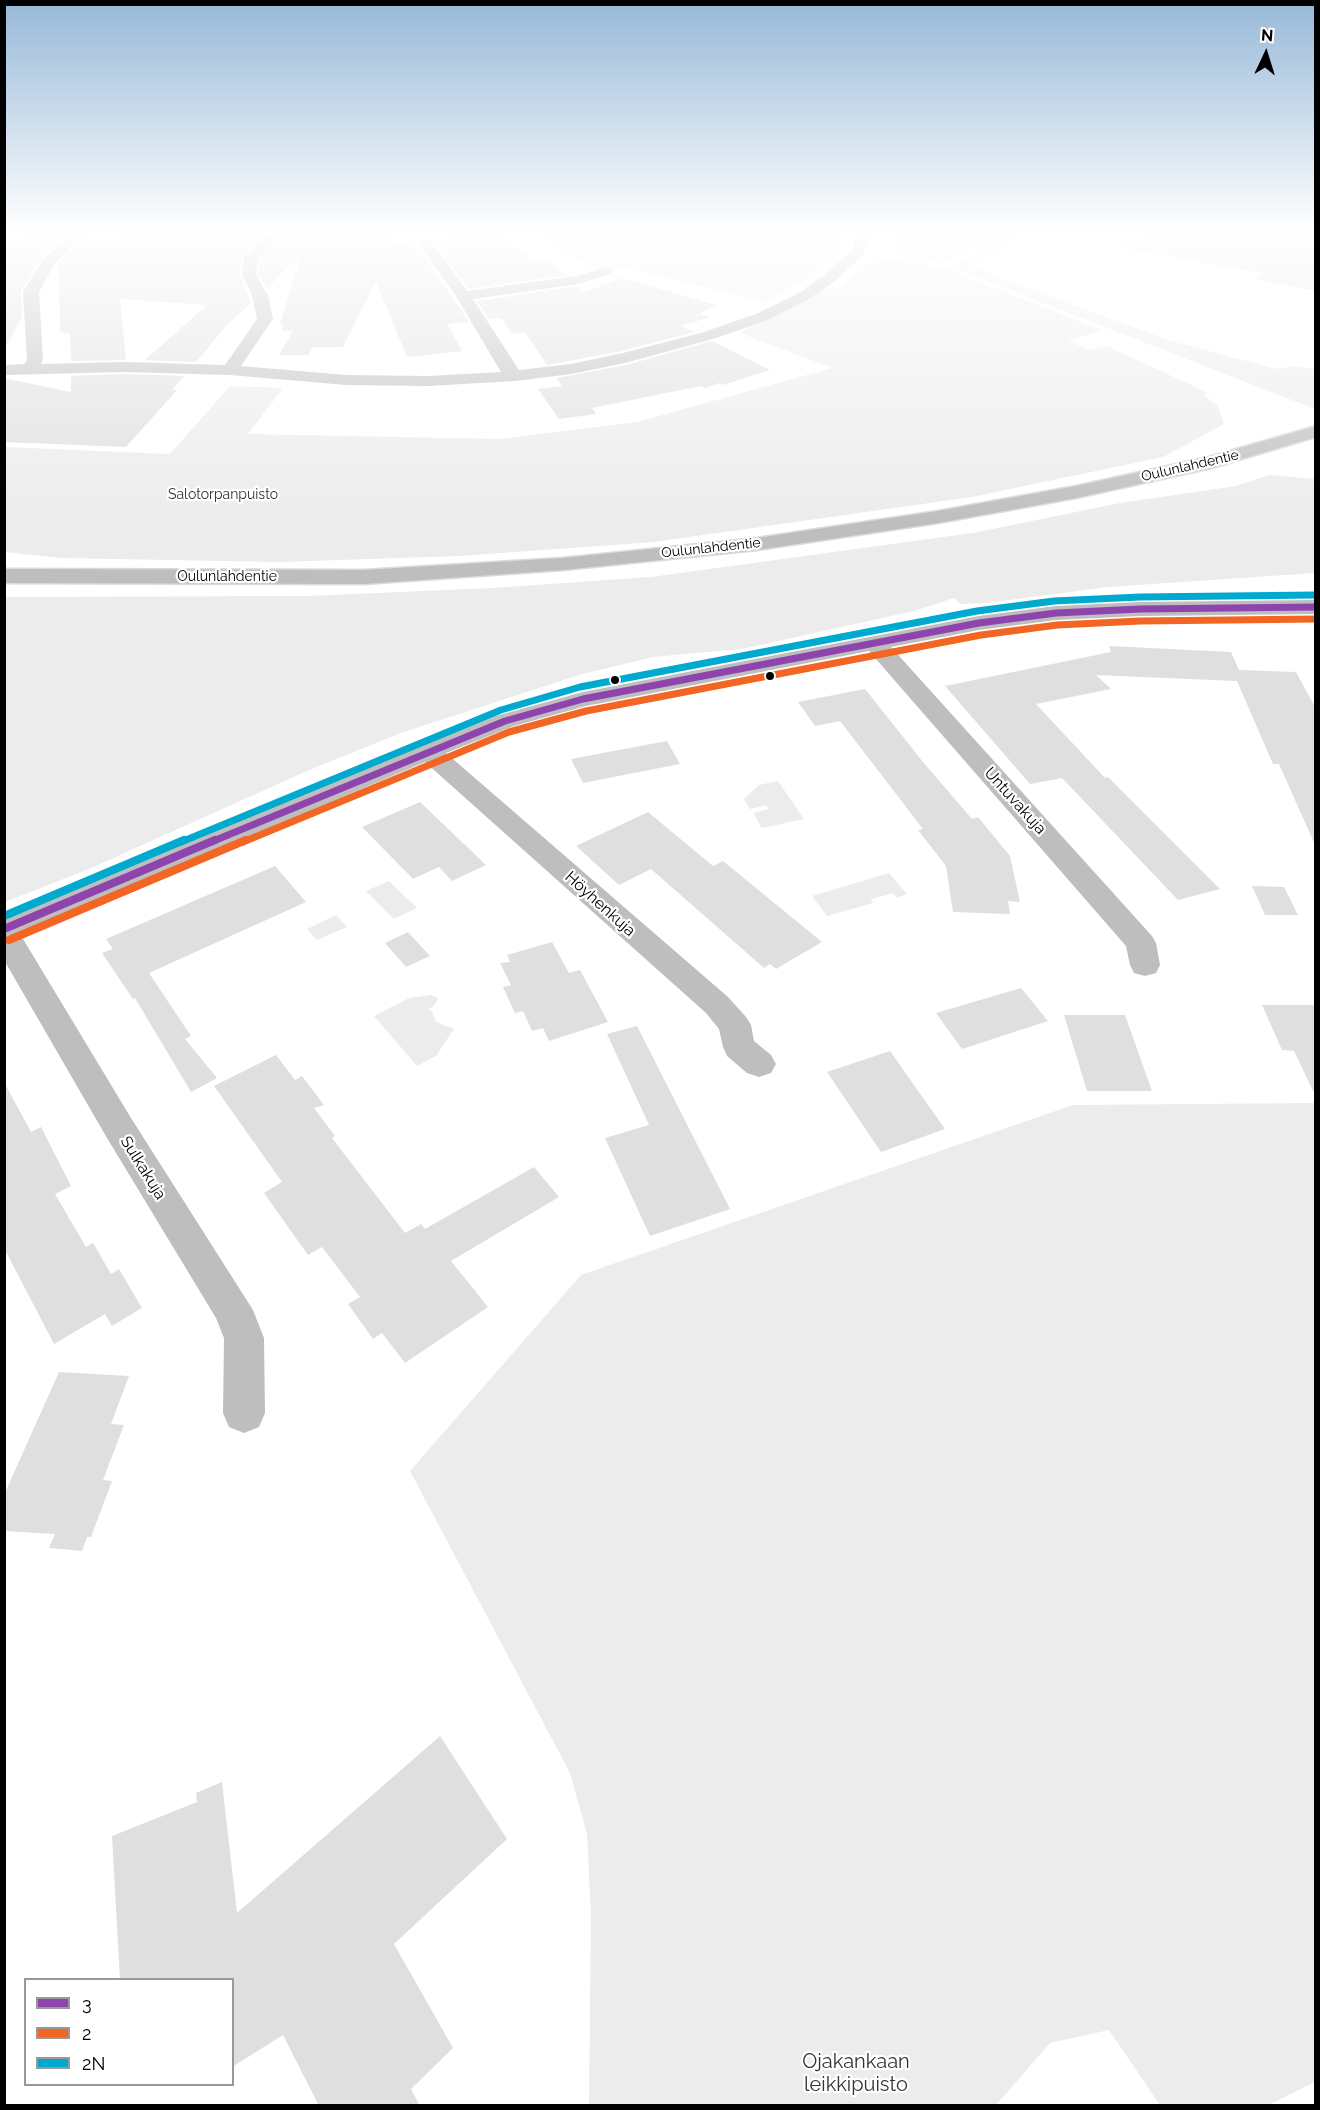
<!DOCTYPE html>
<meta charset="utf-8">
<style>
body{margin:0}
#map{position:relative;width:1320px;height:2110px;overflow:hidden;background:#fff;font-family:Raleway,sans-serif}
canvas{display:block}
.frame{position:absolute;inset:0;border:6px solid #000;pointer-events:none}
.legend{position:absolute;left:24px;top:1978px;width:210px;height:108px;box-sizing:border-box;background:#fff;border:2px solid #999;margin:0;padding:8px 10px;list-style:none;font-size:18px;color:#000}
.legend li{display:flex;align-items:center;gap:12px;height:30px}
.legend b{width:30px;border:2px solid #999}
.north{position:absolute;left:1236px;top:24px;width:60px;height:60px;-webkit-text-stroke:4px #fff;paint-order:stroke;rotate:4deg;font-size:16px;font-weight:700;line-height:24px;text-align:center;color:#000}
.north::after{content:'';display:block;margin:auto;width:21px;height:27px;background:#000;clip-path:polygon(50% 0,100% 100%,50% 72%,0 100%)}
</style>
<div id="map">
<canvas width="1320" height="2110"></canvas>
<div class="frame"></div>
<ul class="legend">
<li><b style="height:8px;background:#8e44ad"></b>3</li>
<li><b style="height:8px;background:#f26522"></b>2</li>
<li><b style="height:8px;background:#00a9ce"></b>2N</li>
</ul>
<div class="north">N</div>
</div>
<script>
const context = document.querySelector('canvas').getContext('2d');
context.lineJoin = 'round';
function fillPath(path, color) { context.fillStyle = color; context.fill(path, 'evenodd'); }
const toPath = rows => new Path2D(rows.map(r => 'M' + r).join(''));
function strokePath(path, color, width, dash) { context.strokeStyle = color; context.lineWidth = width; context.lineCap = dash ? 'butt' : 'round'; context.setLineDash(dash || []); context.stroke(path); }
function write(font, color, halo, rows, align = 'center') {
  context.font = font + ' Raleway,sans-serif'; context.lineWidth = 4.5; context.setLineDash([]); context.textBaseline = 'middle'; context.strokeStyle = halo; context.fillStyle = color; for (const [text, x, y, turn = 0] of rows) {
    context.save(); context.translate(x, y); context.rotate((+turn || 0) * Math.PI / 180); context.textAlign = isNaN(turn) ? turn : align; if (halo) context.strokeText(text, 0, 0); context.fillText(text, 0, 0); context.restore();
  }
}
fillPath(toPath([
 [525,228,772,228,843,234,837,249,819,268,799,283,764,301,634,270,592,267],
 [894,228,1039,228,1026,232,971,267,1171,341,1277,369,1292,366,1315,369,1315,409,951,267,982,254,969,248,959,250,964,253,942,262,903,255,897,252,893,247],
 [876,257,941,267,1101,330,1068,341,1090,350,1107,346,1206,392,1204,395,1218,406,1224,424,1163,457,972,497,654,542,459,556,279,562,61,558,5,552,5,447,170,454,230,386,283,388,248,434,500,439,637,422,832,368,739,333,822,289,841,287],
 [1269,475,1315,479,1315,573,1108,587,986,603,961,604,954,598,914,611,742,649,653,657,579,675,401,733,307,771,89,869,5,902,5,597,307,596,493,588,651,577,973,533,1120,503,1236,486],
 [778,781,804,819,762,828,753,813,769,809,766,805,750,809,744,799,759,785],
 [889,873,907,894,897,898,893,893,871,899,873,903,827,916,812,896],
 [389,881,417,908,394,919,366,891],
 [336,915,347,927,317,940,307,929],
 [431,995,438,998,434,1006,428,1009,432,1011,436,1022,454,1029,436,1056,417,1066,374,1016,409,998],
 [1315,1103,1315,2082,1269,2105,1160,2105,1109,2030,1050,2043,996,2105,589,2105,591,1915,587,1834,570,1773,410,1471,581,1275,1073,1105]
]), '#ececec');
fillPath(toPath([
 [209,228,352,228,399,231,388,244,417,241,416,244,469,322,447,324,462,351,407,357,376,281,343,347,313,347,308,355,279,355,293,331,282,331,283,325,280,324,301,255,267,288,258,275,260,260,279,239,270,233,263,234,242,258,240,276,251,303,228,324,196,362,145,360,207,305,120,299,126,360,71,361,70,334,60,332,59,263,84,239,113,240,124,234,140,233,200,234],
 [1170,228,1316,228,1316,291,1255,279,1261,273,1114,246],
 [497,230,533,262,549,260,566,275,468,289,432,239],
 [16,237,63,238,42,257,21,291,22,317,4,350,4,245],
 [622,278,716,305,699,314,710,317,681,326,694,332,622,351,547,365,525,332,512,334,501,318,489,319,477,301,578,286,584,292],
 [712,341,770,370,723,385,720,383,705,388,701,386,592,408,596,414,559,419,538,389,562,386,556,378,626,365],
 [124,374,184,376,172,390,177,390,126,447,4,442,4,378,71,392,71,376],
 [1109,646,1231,652,1239,670,1296,672,1316,709,1316,847,1279,764,1273,764,1237,681,1096,675,1111,689,1036,704,1105,778,1108,777,1220,889,1178,900,1062,778,1030,784,945,686,1111,652],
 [865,689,923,762,972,819,978,817,1010,856,1020,902,1008,901,1010,914,953,912,946,866,918,830,923,829,840,721,815,726,798,702],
 [667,741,680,764,583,783,571,759],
 [420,802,486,865,452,881,439,867,413,879,362,827],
 [648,812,713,866,723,861,822,942,776,969,770,964,764,968,651,869,619,885,576,846],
 [275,866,306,902,149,973,191,1036,185,1039,217,1078,191,1092,135,998,133,999,102,953,113,949,106,939],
 [1252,886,1284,887,1298,915,1265,915],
 [408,932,430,956,406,967,385,943],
 [552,942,569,973,580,970,608,1022,549,1041,543,1028,532,1031,523,1011,515,1013,503,987,511,985,500,963,510,962,507,955],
 [1021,988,1048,1021,962,1049,936,1013],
 [1262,1005,1316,1005,1316,1097,1294,1051,1282,1050],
 [1064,1015,1125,1015,1152,1091,1087,1091],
 [637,1026,730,1209,650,1236,605,1138,649,1125,607,1034],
 [890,1051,945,1129,881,1152,827,1072],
 [276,1055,295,1080,302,1076,324,1105,314,1108,335,1136,332,1138,405,1233,421,1224,425,1229,534,1167,559,1197,451,1261,488,1307,405,1363,382,1333,373,1339,348,1304,360,1297,322,1247,308,1255,264,1193,282,1182,214,1086],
 [4,1082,31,1132,41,1127,71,1186,55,1194,86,1247,93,1243,111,1274,119,1269,142,1308,112,1326,105,1314,54,1344,4,1248],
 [59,1372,129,1376,111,1424,124,1425,103,1480,112,1481,91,1537,87,1537,82,1551,49,1548,55,1534,4,1531,4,1495],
 [440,1736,507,1839,394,1944,453,2048,411,2089,420,2106,319,2106,283,2035,232,2067,232,1980,120,1980,112,1836,197,1802,196,1793,222,1782,237,1913]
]), '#dfdfdf');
const major = toPath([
 [1316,426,1316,437,1212,468,1076,498,938,523,757,550,563,570,364,584,4,583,4,569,364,570,563,558,757,538,938,511,1076,486,1208,457,1316,426]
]);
strokePath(major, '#dbdbdb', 3);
fillPath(toPath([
 [4,228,81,228,89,232,55,263,39,292,43,360,41,364,124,362,225,365,257,319,252,295,242,275,244,258,265,236,270,235,277,239,258,259,256,275,268,295,273,319,241,366,346,375,428,376,501,372,456,296,418,243,420,240,430,240,467,291,577,276,605,267,610,268,612,271,610,274,579,284,473,299,519,370,571,364,623,353,701,333,756,314,799,293,825,275,851,251,860,228,874,228,862,256,835,281,809,299,768,320,713,339,625,363,571,374,515,381,428,386,346,385,230,375,124,372,4,375,4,365,24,364,27,360,23,292,44,258,70,235,4,232,4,228],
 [1316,600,1316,614,1140,616,1056,620,979,630,891,647,1152,936,1156,943,1160,965,1156,973,1145,976,1134,973,1130,965,1126,946,869,651,586,706,514,726,446,753,728,997,746,1017,751,1025,754,1041,771,1055,776,1064,771,1073,759,1077,747,1073,727,1056,723,1047,719,1029,706,1013,425,762,20,934,131,1118,253,1310,264,1338,265,1413,259,1427,244,1433,229,1427,223,1413,224,1338,216,1318,107,1138,4,960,4,917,419,746,496,716,583,692,979,616,1056,606,1140,602,1316,600]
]), '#bebebe');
fillPath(major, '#bebebe');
strokePath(toPath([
 [211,842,505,721,583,699,979,623,1056,613,1140,609,1316,607]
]), '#8e44ad', 7);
strokePath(toPath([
 [4,929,215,840]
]), '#8e44ad', 8);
strokePath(toPath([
 [243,842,509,732,586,711,981,635,1057,625,1140,621,1316,619]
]), '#f26522', 7);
strokePath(toPath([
 [9,940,246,840]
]), '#f26522', 8);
strokePath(toPath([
 [181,842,501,710,580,687,977,611,1054,601,1140,597,1316,595]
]), '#00a9ce', 7);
strokePath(toPath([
 [4,916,184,840]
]), '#00a9ce', 8);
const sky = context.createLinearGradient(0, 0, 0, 523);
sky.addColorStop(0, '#97b8d8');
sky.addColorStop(0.44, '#fff');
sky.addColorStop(1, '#ffffff00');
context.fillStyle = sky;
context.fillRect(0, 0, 1320, 523);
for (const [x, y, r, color] of [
 [770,676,5,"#000"],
 [615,680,5,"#000"]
]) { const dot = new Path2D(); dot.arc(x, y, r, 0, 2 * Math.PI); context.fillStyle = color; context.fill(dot); strokePath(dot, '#fff', 2); }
write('14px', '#000', '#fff', [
 ["Oulunlahdentie",1190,466,-13],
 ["Oulunlahdentie",711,548,-6],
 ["Oulunlahdentie",227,577]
]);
write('14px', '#333', '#fff', [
 ["Salotorpanpuisto",223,495]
]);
write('16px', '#000', '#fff', [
 ["Untuvakuja",1015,801,48],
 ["Höyhenkuja",600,904,42],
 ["Sulkakuja",143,1168,58]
]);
write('20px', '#333', '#fff', [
 ["Ojakankaan",856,2062],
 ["leikkipuisto",856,2085]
]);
</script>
